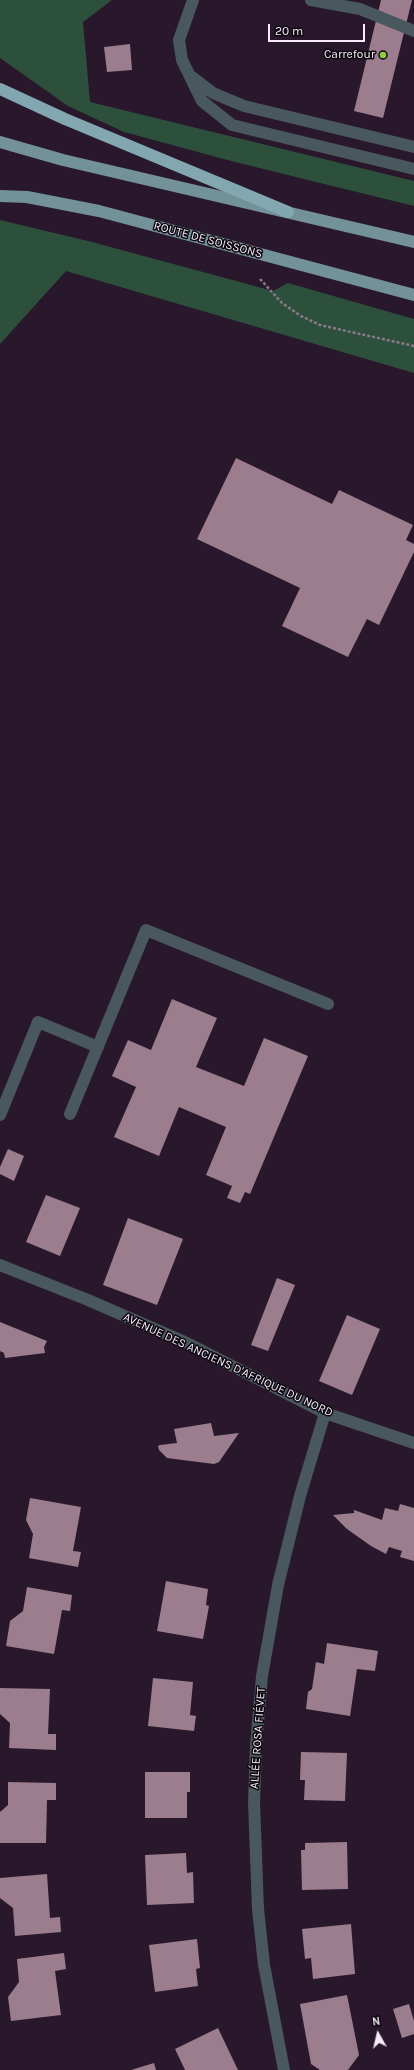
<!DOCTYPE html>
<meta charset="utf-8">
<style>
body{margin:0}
#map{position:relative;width:414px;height:2070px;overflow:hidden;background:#29182c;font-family:Karla,sans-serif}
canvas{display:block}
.north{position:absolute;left:358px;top:2014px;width:40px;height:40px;-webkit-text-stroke:3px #0d070f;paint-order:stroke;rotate:352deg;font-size:11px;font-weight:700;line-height:16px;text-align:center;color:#f6ebf8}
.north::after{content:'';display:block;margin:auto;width:14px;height:18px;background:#f6ebf8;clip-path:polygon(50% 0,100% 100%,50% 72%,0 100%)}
.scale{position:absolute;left:268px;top:24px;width:97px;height:18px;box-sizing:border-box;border:2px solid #f6ebf8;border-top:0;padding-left:5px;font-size:12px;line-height:14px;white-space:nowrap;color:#f6ebf8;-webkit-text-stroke:3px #0d070f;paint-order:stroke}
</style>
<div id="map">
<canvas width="414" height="2070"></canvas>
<div class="north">N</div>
<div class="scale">20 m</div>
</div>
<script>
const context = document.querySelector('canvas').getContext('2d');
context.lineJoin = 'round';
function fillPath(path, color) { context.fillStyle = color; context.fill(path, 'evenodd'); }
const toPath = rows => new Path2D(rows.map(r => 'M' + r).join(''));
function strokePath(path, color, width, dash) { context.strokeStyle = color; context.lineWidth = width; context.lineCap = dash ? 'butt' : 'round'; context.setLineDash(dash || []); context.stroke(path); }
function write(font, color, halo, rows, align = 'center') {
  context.font = font + ' Karla,sans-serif'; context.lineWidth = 3; context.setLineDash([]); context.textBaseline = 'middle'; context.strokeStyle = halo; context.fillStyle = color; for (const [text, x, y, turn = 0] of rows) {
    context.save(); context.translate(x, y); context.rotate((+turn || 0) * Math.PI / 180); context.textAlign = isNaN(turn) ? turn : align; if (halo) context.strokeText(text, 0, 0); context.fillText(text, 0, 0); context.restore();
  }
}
fillPath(toPath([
 [0,0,112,0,83,22,90,102,414,181,414,206,235,162,124,132,68,106,0,58],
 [0,220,92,242,273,291,288,283,414,319,414,373,66,271,0,344]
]), '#2d503d');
fillPath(toPath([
 [381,0,412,0,383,118,354,111],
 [130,44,132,70,107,72,104,47],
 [236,458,332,504,339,490,413,525,406,540,414,544,414,552,379,625,367,619,348,657,282,626,300,588,197,539],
 [172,999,217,1018,196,1067,244,1086,264,1038,308,1056,250,1194,245,1192,240,1203,227,1198,232,1186,206,1175,226,1127,179,1107,159,1156,114,1137,136,1087,112,1076,128,1040,151,1050],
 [8,1149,24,1156,14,1181,0,1174,0,1167],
 [46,1195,80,1208,60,1256,26,1242],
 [128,1218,183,1239,157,1305,103,1285],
 [277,1278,295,1285,268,1351,251,1345],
 [347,1315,380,1329,352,1395,319,1381],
 [0,1322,47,1341,44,1347,45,1353,5,1358,4,1353,0,1351],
 [211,1423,214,1436,239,1433,219,1462,214,1464,167,1458,159,1450,158,1446,160,1445,177,1443,174,1429],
 [30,1498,81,1507,73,1551,81,1552,78,1567,29,1558,33,1534,26,1520],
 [400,1504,414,1508,414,1561,400,1557,402,1551,389,1547,386,1554,371,1546,347,1529,333,1515,354,1513,354,1510,382,1520,385,1508,398,1511],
 [166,1581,208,1589,206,1605,209,1606,203,1639,157,1631],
 [27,1587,72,1595,70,1611,62,1610,54,1654,6,1646,10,1621,23,1611],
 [327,1643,378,1651,375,1671,357,1669,350,1716,306,1709,308,1692,312,1689,316,1662,324,1664],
 [153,1678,193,1682,190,1715,196,1716,194,1731,148,1726],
 [0,1688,50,1689,48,1734,56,1734,56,1750,9,1748,10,1723,0,1714],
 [301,1752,347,1753,345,1801,304,1800,305,1780,300,1780],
 [145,1772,190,1772,190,1792,187,1792,187,1818,145,1818],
 [8,1782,56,1783,56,1800,47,1800,46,1843,0,1843,0,1812,8,1805],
 [347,1842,348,1889,302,1890,301,1850,305,1850,305,1843],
 [186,1853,187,1873,193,1872,194,1903,147,1905,145,1855],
 [47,1874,50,1918,60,1917,61,1932,15,1936,13,1908,0,1898,0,1878],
 [351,1924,355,1974,313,1979,311,1958,305,1959,302,1929],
 [197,1939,200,1968,196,1969,198,1986,155,1992,149,1945],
 [64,1953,66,1969,55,1971,61,2015,11,2021,8,1997,19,1982,17,1959],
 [347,1995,359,2055,348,2070,320,2070,311,2064,300,2004],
 [409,2004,414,2021,414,2034,402,2038,393,2009],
 [218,2028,238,2070,185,2070,175,2049],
 [154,2063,156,2070,131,2070]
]), '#9b7d8d');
strokePath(toPath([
 [260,279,282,303,301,316,320,325,414,346]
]), '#88798a', 2.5, [3, 2]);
strokePath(toPath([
 [193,0,179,40,182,60,202,101,232,125,414,169],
 [311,0,360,9,414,31],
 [192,77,213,93,244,106,414,147],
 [70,1114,146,930,328,1004],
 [0,1115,38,1022,98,1047]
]), '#49585c', 12);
strokePath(toPath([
 [0,1265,88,1300,187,1343,325,1413,414,1443],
 [284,2070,264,1965,258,1909,254,1802,256,1746,262,1676,278,1585,300,1496,325,1413]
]), '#49585c', 12);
strokePath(toPath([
 [0,142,63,160,414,242],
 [0,196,27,197,99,211,414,295]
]), '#729199', 12);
strokePath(toPath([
 [0,89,65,119,288,212]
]), '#82a7b1', 12);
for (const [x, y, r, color] of [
 [383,55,4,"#91cd40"]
]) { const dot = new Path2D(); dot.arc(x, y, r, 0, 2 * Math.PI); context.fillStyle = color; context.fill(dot); strokePath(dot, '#0d070f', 1.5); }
write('12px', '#f6ebf8', '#0d070f', [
 ["Carrefour",375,55]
], 'right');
write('12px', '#f6ebf8', '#0d070f', [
 ["ROUTE DE SOISSONS",208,240,15],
 ["AVENUE DES ANCIENS D'AFRIQUE DU NORD",228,1365,25],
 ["ALLÉE ROSA FIÉVET",258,1738,-86]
]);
</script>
